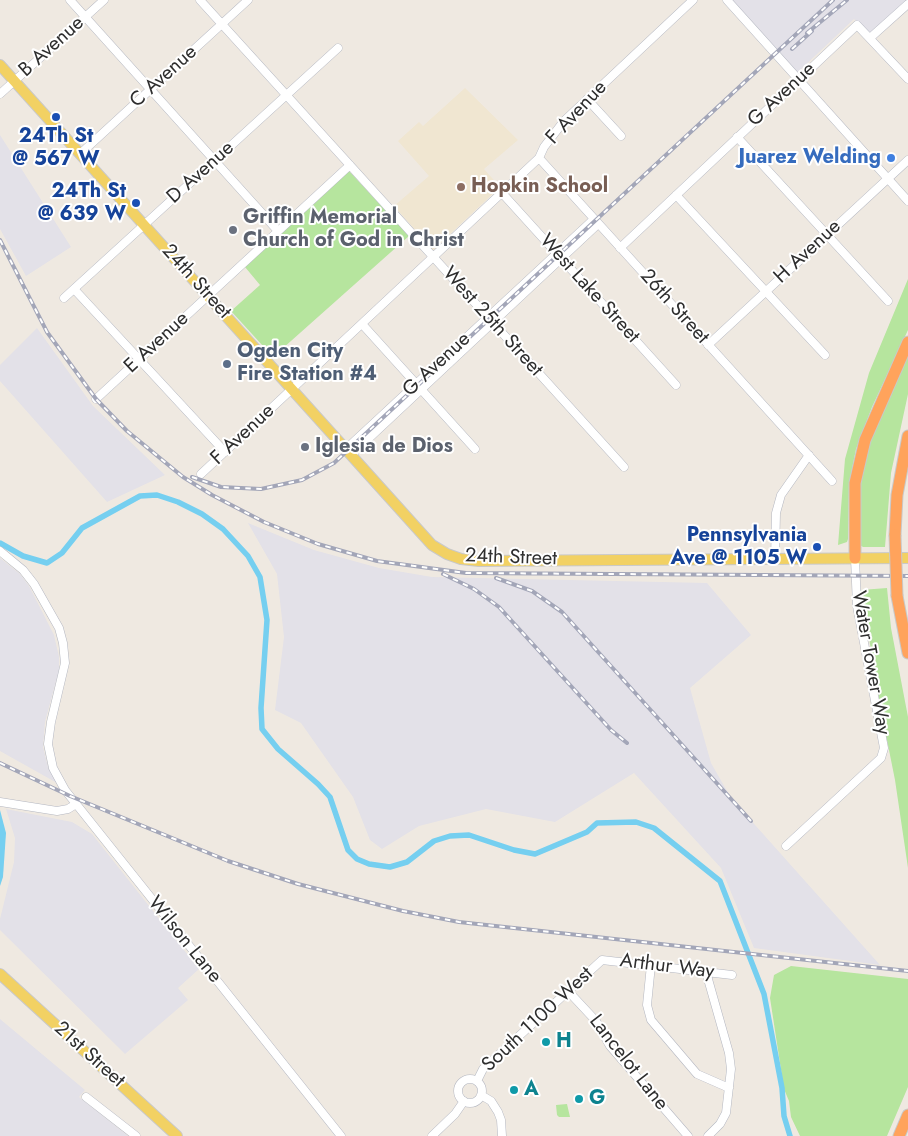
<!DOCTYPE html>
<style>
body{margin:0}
canvas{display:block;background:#efe9e1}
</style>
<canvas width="908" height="1136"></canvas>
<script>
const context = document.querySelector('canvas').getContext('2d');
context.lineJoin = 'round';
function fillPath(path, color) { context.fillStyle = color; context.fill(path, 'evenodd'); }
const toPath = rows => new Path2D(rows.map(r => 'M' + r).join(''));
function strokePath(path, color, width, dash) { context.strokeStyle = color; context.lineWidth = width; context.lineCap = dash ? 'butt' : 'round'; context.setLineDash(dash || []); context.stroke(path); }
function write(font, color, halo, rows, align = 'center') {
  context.font = font + ' Jost,sans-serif'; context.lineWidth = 4; context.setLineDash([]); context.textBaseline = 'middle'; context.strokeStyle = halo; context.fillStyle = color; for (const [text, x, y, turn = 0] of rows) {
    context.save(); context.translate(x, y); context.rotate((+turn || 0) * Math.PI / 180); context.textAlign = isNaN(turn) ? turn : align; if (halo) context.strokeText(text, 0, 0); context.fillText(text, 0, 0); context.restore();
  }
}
fillPath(toPath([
 [731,0,907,0,870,34,854,19,797,73],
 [0,135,71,247,26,276,0,229],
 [37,328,93,406,165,475,107,502,0,381,0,365],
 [248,523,314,550,379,568,432,577,707,583,751,635,690,688,711,763,731,798,880,965,754,948,721,868,634,773,555,822,486,809,419,826,382,849,370,840,353,797,301,723,275,710,284,637,277,574],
 [0,558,20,574,29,586,54,635,59,657,59,670,45,722,43,747,48,767,57,783,0,751],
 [6,809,72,822,92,834,199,969,178,988,188,1000,125,1054,0,930,0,919,14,862,15,838],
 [0,1019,85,1090,79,1097,128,1136,0,1136]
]), '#e3e1e8');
fillPath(toPath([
 [465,88,518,140,484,169,500,187,433,250,394,206,429,176,398,141,419,122,423,126]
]), '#f0e6d1');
fillPath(toPath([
 [349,171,409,236,273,357,231,311,260,285,245,267],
 [908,279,908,330,872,407,856,449,849,484,848,539,847,542,838,545,845,459,869,373],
 [908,350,908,394,891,473,885,547,863,547,860,545,857,502,866,451],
 [887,588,891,628,908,717,908,868,895,780,881,710,861,590],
 [791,966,908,979,908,1087,887,1136,800,1136,791,1117,789,1101,784,1089,770,998,774,975],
 [567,1104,570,1117,559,1117,557,1115,556,1105]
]), '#b6e59e');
fillPath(toPath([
 [0,810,6,833,3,877,0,886]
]), '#75cff0');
strokePath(toPath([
 [0,543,23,556,47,563,62,553,82,528,140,496,157,495,178,502,202,514,223,529,248,556,260,577,267,620,261,708,262,729,278,749,318,784,330,797,348,850,357,859,369,864,390,867,407,862,434,841,450,836,469,835,514,850,535,854,587,832,597,823,636,822,654,828,720,881,764,994,782,1088,784,1116,790,1136]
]), '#75cff0', 5.5);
const minor = toPath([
 [70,0,278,231],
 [200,0,624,467],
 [727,0,908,201],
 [870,38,908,4],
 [0,94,104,0],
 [587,99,621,136],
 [737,137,888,301],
 [80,154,248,0],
 [539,158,832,481],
 [502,193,676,385],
 [676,195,825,355],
 [620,248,857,25,908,79],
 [74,289,225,452],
 [64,298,338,48],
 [362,324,475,449],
 [708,345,908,160],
 [96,399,350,165],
 [346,449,594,219],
 [351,455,598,224],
 [201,474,539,158,544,147,564,121,693,0],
 [0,551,23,570,34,584,59,628,63,643,65,663,51,722,48,744,53,768,65,790,341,1136],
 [775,559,776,513,781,495,809,455],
 [0,802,57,811,68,809,76,804],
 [786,846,881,758,884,748,857,606,855,558],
 [651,965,647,1005,651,1020,697,1074,729,1088],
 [706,972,729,1053,731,1069,726,1113,720,1124,708,1136],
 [568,991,596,1021,610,1046,688,1136],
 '458 1091a12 12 0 1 1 24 0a12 12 0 1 1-24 0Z',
 [477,1081,483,1069,602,960,732,975],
 [481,1095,491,1101,498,1112,501,1120,502,1136],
 [86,1097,136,1136],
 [432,1136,455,1114,464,1101]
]);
const major = toPath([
 [0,65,432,545,447,554,461,559,479,561,908,558],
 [0,974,177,1136]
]);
const highway = toPath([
 [895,535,897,495,908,436],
 [855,558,855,483,865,440,908,342],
 [897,596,908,653],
 [899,1136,908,1115]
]);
strokePath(minor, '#b4b7c1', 9);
strokePath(major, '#c9c9c9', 12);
strokePath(highway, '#c9c9c9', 13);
strokePath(minor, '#fff', 8);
strokePath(major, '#f2d163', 10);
strokePath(highway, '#ffa35c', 11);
const rail = toPath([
 [807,33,847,0],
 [792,49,812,31],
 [0,240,47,332,96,399,127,431,183,477,212,495,264,522,318,544,377,561,466,573,908,576],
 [192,477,221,487,261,489,302,480,334,463,833,0],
 [443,574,474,589,499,607,611,730,627,743],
 [496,578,532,591,562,612,751,821],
 [0,763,70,796,228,861,298,884,403,911,459,922,908,971]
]);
strokePath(rail, '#a3a6b8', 4);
strokePath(rail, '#fff', 2, [5.5]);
const highwayBridge = toPath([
 [895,535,897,596]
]);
strokePath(highwayBridge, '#c9c9c9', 13, []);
strokePath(highwayBridge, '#ffa35c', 11);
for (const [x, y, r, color] of [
 [56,117,5,"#1a4fb4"],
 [891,158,5,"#3f7fe0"],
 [461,187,5,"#8d6e63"],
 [136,203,5,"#1a4fb4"],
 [233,230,5,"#6b7280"],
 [227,364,5,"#5c6f8a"],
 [305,447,5,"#6b7280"],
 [817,547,5,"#1a4fb4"],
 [546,1042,5,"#0f9aa8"],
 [514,1090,5,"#0f9aa8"],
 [579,1099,5,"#0f9aa8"]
]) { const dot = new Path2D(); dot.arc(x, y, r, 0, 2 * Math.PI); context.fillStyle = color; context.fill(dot); strokePath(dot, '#fff', 2); }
write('20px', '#2e2e2e', '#fff', [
 ["B Avenue",52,47,-42],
 ["C Avenue",164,77,-42],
 ["G Avenue",782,95,-43],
 ["F Avenue",577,113,-47],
 ["D Avenue",201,173,-42],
 ["H Avenue",808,252,-43],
 ["24th Street",196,282,48],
 ["West Lake Street",589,289,48],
 ["26th Street",674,307,48],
 ["West 25th Street",492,322,48],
 ["E Avenue",157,343,-43],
 ["G Avenue",437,365,-43],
 ["F Avenue",243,435,-43],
 ["24th Street",511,558,2],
 ["Water Tower Way",870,663,80],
 ["Wilson Lane",184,940,51],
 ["Arthur Way",667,967,7],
 ["South 1100 West",538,1020,-43],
 ["21st Street",89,1055,42],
 ["Lancelot Lane",628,1063,52]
]);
write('bold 20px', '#164399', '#fff', [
 ["24Th St",56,137,"center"],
 ["@ 567 W",56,160,"center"],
 ["24Th St",126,192],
 ["@ 639 W",126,215],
 ["Pennsylvania",807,536],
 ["Ave @ 1105 W",807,559]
], 'right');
write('bold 20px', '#366cbe', '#fff', [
 ["Juarez Welding",881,158]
], 'right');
write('bold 20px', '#785e54', '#fff', [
 ["Hopkin School",471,187]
], 'left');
write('bold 20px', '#5b616d', '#fff', [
 ["Griffin Memorial",243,218],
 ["Church of God in Christ",243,241],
 ["Iglesia de Dios",315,447]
], 'left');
write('bold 20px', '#4e5e75', '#fff', [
 ["Ogden City",237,352],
 ["Fire Station #4",237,375]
], 'left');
write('bold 20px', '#0d838f', '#fff', [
 ["H",556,1042],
 ["A",524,1090],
 ["G",589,1099]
], 'left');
</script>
